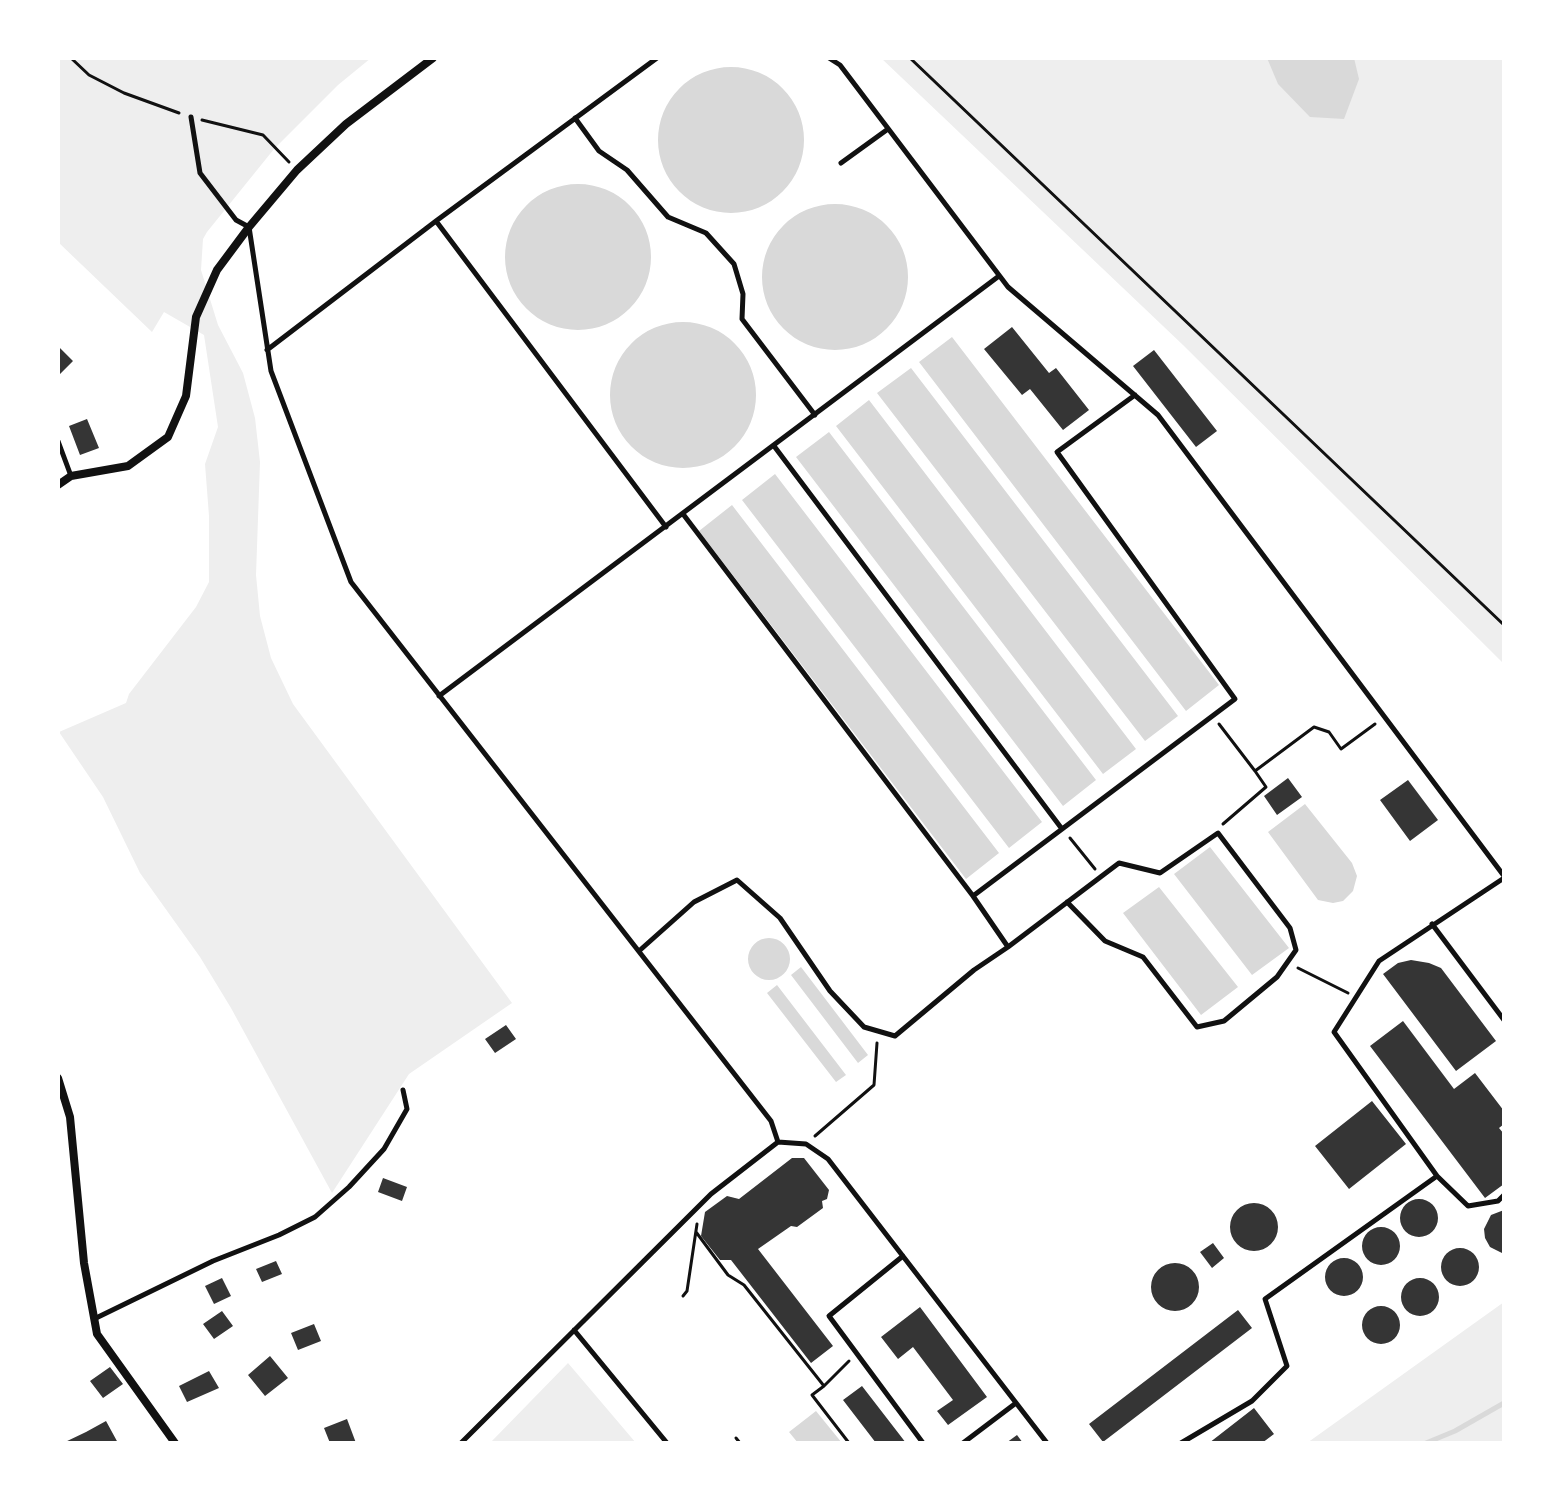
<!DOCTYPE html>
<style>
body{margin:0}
#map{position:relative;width:1562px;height:1501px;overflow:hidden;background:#fff;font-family:Figtree,sans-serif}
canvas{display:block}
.frame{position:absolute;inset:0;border:60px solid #fff;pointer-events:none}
</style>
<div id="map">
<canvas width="1562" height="1501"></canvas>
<div class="frame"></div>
</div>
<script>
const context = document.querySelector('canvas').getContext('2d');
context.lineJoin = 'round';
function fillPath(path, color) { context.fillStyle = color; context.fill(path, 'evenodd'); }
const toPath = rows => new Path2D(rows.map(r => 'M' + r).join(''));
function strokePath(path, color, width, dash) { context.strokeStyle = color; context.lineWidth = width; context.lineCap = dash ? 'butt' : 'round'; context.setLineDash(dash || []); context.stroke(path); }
fillPath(toPath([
 [58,58,371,58,338,85,274,149,207,232,203,239,201,270,218,325,243,373,255,418,260,462,256,575,260,616,271,658,293,704,512,1003,409,1074,332,1193,231,1008,200,957,140,873,103,797,59,732,126,703,129,694,196,607,209,582,209,516,205,464,218,427,204,335,164,312,152,332,58,242],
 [881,58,1504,58,1504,664,1183,345],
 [1504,1302,1504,1443,1307,1443],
 [568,1363,636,1443,490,1443]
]), '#eee');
fillPath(toPath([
 [1267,58,1354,58,1359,79,1344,119,1310,117,1278,84],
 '658 140a73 73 0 1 1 146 0a73 73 0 1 1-146 0Z',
 '505 257a73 73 0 1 1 146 0a73 73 0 1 1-146 0Z',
 '762 277a73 73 0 1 1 146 0a73 73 0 1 1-146 0Z',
 '610 395a73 73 0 1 1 146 0a73 73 0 1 1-146 0Z',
 [952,337,1219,685,1186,711,919,362],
 [911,368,1178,716,1145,741,877,393],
 [869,400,1136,749,1103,774,836,426],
 [829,432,1096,780,1063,806,796,457],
 [775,474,1042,822,1009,848,742,500],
 [732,505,999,853,966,879,699,531],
 [1305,804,1352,863,1357,876,1353,891,1343,901,1333,903,1318,900,1268,832],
 [1210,847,1289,948,1252,975,1174,874],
 [1159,887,1238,987,1201,1015,1123,913],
 '748 959a21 21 0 1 1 42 0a21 21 0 1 1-42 0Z',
 [801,967,868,1055,858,1063,791,975],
 [777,985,846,1075,836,1082,767,993],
 [816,1411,842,1443,798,1443,789,1432]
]), '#d9d9d9');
strokePath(toPath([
 [1426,1443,1455,1431,1504,1403]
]), '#d9d9d9', 5);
fillPath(toPath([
 [1012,327,1049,373,1056,368,1089,410,1063,430,1030,389,1022,395,984,349],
 [58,346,73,361,58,376],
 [1154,350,1217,431,1196,447,1133,366],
 [87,419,99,448,80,455,69,426],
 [1288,778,1302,797,1277,815,1264,796],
 [1408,780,1438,820,1410,841,1380,800],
 [1411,960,1429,963,1441,968,1496,1041,1456,1071,1383,974,1398,963],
 [1403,1021,1454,1089,1475,1073,1504,1111,1504,1124,1499,1128,1504,1134,1504,1184,1485,1198,1370,1046],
 [506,1025,516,1039,495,1053,485,1039],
 [1372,1101,1406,1144,1349,1189,1315,1146],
 [792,1158,804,1158,829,1190,827,1199,822,1201,823,1208,797,1227,791,1226,758,1249,833,1346,811,1363,731,1260,720,1260,701,1236,705,1212,727,1196,739,1199],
 [383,1178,407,1187,402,1201,378,1192],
 '1400 1218a19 19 0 1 1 38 0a19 19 0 1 1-38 0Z',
 '1230 1227a24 24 0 1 1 48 0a24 24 0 1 1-48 0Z',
 [1504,1210,1504,1254,1490,1247,1485,1238,1484,1229,1491,1215],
 '1362 1246a19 19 0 1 1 38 0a19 19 0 1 1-38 0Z',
 [1213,1243,1224,1258,1212,1268,1200,1252],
 '1441 1267a19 19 0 1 1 38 0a19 19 0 1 1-38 0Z',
 '1325 1277a19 19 0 1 1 38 0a19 19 0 1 1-38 0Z',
 [276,1261,282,1274,262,1282,256,1269],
 '1151 1287a24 24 0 1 1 48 0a24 24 0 1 1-48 0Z',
 [222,1278,231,1296,214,1304,205,1286],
 '1401 1297a19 19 0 1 1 38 0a19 19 0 1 1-38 0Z',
 '1362 1325a19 19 0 1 1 38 0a19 19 0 1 1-38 0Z',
 [920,1307,987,1397,948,1425,937,1411,953,1400,913,1347,898,1359,881,1337],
 [1238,1310,1252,1328,1103,1442,1089,1424],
 [222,1311,233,1326,214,1339,203,1324],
 [314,1324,321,1341,298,1350,291,1333],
 [270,1356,288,1378,265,1396,248,1375],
 [110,1367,123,1384,103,1398,90,1381],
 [209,1371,219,1388,187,1402,179,1386],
 [862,1386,906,1443,876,1443,843,1400],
 [1254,1408,1274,1434,1262,1443,1209,1443],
 [347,1419,356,1443,330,1443,324,1428],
 [106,1421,118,1443,63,1443,86,1432],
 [1017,1435,1023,1443,1006,1443]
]), '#353535');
strokePath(toPath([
 [71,58,89,75,124,93,179,113],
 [910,58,1504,625],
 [202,120,263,135,289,162],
 [1219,724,1255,771,1314,727,1329,732,1341,749,1375,724],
 [1223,824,1266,787,1255,771],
 [1070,838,1095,869],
 [1298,968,1348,993],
 [815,1136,874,1085,877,1043],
 [696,1232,728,1275,744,1285,824,1386,849,1361],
 [683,1296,687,1291,697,1224],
 [824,1386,812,1395,849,1443],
 [736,1438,740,1443]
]), '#111', 3);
strokePath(toPath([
 [829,58,840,65,1008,287,1158,415,1504,876],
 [191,117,200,173,236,220,249,227,271,371,351,582,771,1121,778,1142,711,1194,461,1443],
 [575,118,599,151,627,170,668,217,706,233,734,264,743,294,742,319,815,415],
 [841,163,888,129],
 [436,221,666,527],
 [267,350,436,221,657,58],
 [58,441,71,476],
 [774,446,1062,829],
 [683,514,973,896],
 [439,696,999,276],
 [1432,924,1504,1020],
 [1008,947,973,896,1235,699,1057,452,1135,395],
 [639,951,694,902,737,880,780,918,830,991,864,1027,895,1036,974,970,1008,947,1119,863,1160,873,1218,833,1290,928,1296,950,1277,977,1224,1021,1197,1027,1143,957,1105,941,1067,902],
 [778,1142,806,1144,828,1159,1047,1443],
 [1437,1176,1334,1032,1379,961,1504,878],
 [903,1256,829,1316,923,1443],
 [94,1319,213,1261,279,1235,315,1217,349,1187,384,1149,407,1109,403,1090],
 [574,1330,667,1443],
 [963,1443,1016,1403],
 [1181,1443,1252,1401,1287,1366,1265,1299,1437,1176,1468,1206,1498,1201,1504,1195]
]), '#111', 5);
strokePath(toPath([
 [58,485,71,476,128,466,168,437,186,396,196,317,217,270,249,227,297,170,346,124,433,58],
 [58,1078,70,1117,84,1263,97,1334,175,1443]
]), '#111', 8);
</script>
